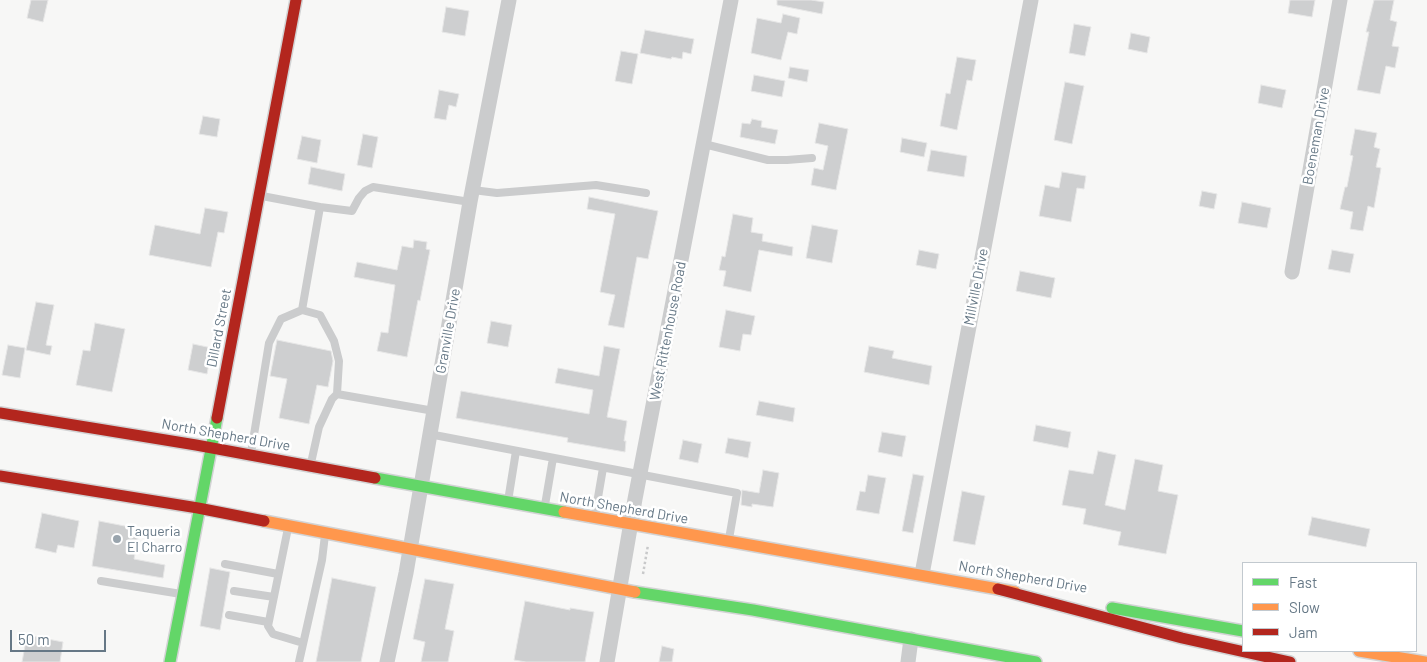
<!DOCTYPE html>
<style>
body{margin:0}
#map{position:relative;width:1427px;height:662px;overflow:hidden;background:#f7f7f6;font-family:Barlow,sans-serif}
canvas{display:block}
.legend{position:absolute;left:1242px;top:562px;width:175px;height:90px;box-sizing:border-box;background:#fff;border:1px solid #c2c9cf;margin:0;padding:6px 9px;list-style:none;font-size:15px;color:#667886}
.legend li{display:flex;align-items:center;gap:10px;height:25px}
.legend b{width:25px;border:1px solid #c2c9cf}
.scale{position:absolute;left:10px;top:630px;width:96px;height:22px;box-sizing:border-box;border:2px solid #667886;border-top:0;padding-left:6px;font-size:15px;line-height:18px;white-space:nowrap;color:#667886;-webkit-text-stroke:4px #fff;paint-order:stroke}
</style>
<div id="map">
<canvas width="1427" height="662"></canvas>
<ul class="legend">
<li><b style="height:6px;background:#63d668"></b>Fast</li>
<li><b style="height:6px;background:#ff974d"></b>Slow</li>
<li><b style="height:6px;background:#b3261e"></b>Jam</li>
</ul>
<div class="scale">50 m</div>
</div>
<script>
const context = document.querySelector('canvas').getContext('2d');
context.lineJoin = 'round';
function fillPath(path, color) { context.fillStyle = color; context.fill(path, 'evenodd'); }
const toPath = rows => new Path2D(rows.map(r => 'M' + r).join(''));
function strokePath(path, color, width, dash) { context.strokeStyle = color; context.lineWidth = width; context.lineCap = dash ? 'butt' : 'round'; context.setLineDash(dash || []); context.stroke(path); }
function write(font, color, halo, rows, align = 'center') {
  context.font = font + ' Barlow,sans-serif'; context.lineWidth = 5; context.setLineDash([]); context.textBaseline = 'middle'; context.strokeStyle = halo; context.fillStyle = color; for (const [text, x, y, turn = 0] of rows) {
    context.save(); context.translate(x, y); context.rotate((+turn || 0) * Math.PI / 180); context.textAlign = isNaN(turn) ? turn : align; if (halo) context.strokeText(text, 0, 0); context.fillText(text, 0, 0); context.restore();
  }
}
const building = toPath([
 [31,0,48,0,43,22,27,18,31,0],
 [777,0,811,0,824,2,822,14,777,5,777,0],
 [1290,0,1315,0,1312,17,1288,13,1290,0],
 [1374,0,1394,0,1390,20,1397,22,1392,46,1399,47,1395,68,1386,66,1380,94,1357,90,1369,32,1366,32,1374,0],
 [446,7,469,11,465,36,442,32,446,7],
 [783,14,800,18,797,34,788,32,781,60,751,53,757,18,781,23,783,14],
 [1074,24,1091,27,1085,56,1069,53,1074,24],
 [645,30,694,39,691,54,683,52,682,59,672,57,671,59,640,53,645,30],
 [1131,33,1150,37,1147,53,1128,49,1131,33],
 [621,51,638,54,632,84,615,81,621,51],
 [957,57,976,60,972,81,967,80,957,130,940,126,946,93,950,94,957,57],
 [790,67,809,70,807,82,788,78,790,67],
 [754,75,785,81,782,97,751,91,754,75],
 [1065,82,1084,86,1072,144,1054,140,1065,82],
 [1261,85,1286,90,1282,108,1258,103,1261,85],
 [439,90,459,94,456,107,449,105,446,120,434,118,439,90],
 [203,116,220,119,217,137,199,134,203,116],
 [752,119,762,121,761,127,778,130,775,144,740,137,742,123,750,124,752,119],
 [819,123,848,129,836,190,811,185,814,168,823,170,828,146,815,143,819,123],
 [1355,129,1377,133,1374,147,1380,149,1376,167,1381,168,1374,208,1368,206,1363,231,1350,229,1353,212,1340,209,1345,187,1347,187,1353,156,1350,155,1355,129],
 [363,134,378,137,372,168,357,165,363,134],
 [302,136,321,140,317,163,297,159,302,136],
 [902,138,927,143,924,157,900,152,902,138],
 [931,150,967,156,964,177,927,171,931,150],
 [311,167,345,174,342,191,308,184,311,167],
 [1062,172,1086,176,1084,189,1077,188,1071,222,1039,216,1045,185,1059,188,1062,172],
 [1202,191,1217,194,1214,209,1199,206,1202,191],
 [589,197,658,211,648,259,637,257,624,328,608,325,615,295,600,292,615,214,587,209,589,197],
 [1242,202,1271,208,1267,228,1238,223,1242,202],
 [205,208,228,212,224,233,218,232,211,267,149,255,155,225,200,234,205,208],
 [733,214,753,218,751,232,763,234,762,241,793,247,792,256,759,250,751,292,723,286,726,271,719,270,722,256,725,257,733,214],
 [812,225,838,230,832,263,806,258,812,225],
 [414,240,427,242,426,249,430,250,420,301,418,300,407,357,377,351,381,332,388,333,395,285,354,277,357,262,397,270,402,246,413,248,414,240],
 [919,250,939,254,936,269,916,265,919,250],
 [1332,250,1354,254,1350,273,1328,269,1332,250],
 [1020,271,1055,278,1051,298,1016,291,1020,271],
 [36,302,54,305,46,345,52,346,50,355,26,350,36,302],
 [726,310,755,316,751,335,743,334,740,351,719,347,726,310],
 [491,321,512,325,508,347,487,343,491,321],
 [95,323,125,329,112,392,76,385,83,350,90,351,95,323],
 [277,340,331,351,333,361,328,387,317,385,309,424,279,418,287,379,270,376,277,340],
 [193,344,212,348,207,374,188,370,193,344],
 [8,345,25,348,20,378,2,375,8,345],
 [604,346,620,349,607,417,627,421,624,441,626,441,625,452,567,442,568,438,456,418,461,391,589,414,593,390,555,383,558,368,599,376,604,346],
 [869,346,894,351,892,358,932,366,929,385,864,372,869,346],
 [759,401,795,408,793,422,756,415,759,401],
 [1036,425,1071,432,1068,448,1033,441,1036,425],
 [882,432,906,436,902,457,878,452,882,432],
 [728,438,751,442,748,458,725,453,728,438],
 [683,440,702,444,698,463,679,459,683,440],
 [1098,451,1116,455,1105,505,1125,510,1135,459,1163,465,1158,491,1178,495,1166,554,1118,545,1121,532,1083,524,1086,509,1062,505,1069,470,1093,474,1098,451],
 [763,470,779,473,773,507,752,504,752,507,741,505,742,490,759,493,763,470],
 [913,474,924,476,913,533,902,531,913,474],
 [868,475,886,478,879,514,856,510,860,491,865,492,868,475],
 [962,491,985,496,975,545,953,541,962,491],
 [42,513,79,521,74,548,58,545,56,553,35,548,42,513],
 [1312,517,1370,529,1366,547,1308,535,1312,517],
 [99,521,140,529,134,559,165,565,163,578,92,566,99,521],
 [210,568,230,572,220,630,200,626,210,568],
 [332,578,376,587,361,662,316,662,332,578],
 [425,579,454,584,445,629,454,631,448,662,421,662,425,642,413,639,425,579],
 [525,601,570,610,570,608,594,612,585,662,526,662,514,660,525,601],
 [27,635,63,642,60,662,22,662,27,635],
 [662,646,674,649,672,662,659,662,662,646]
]);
fillPath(building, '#cecfd0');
strokePath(building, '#e6e6e6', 1);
const fast = toPath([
 [375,478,564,512],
 [635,592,753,610,1036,662],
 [1112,608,1243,631],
 [170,662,217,418]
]);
const slow = toPath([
 [564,512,1015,592],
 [264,521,635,592],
 [1359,651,1425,662]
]);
const jam = toPath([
 [0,413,196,445,375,478],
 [217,418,296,0],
 [0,476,198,508,264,521],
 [998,589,1182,638,1290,662]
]);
strokePath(fast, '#d2d3d4', 14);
strokePath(slow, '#d2d3d4', 14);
strokePath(jam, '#d2d3d4', 14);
strokePath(toPath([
 [643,574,648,545]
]), '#c8c9ca', 2.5, [2.5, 2.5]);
strokePath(toPath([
 [704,144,768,160,787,160,812,158],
 [473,190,497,193,596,185,646,193],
 [262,196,320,207,302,310],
 [320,207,352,211,359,198,365,191,373,187,470,202],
 [337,394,434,411],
 [429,434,737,493,729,539],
 [251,453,269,343,281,319,302,310,320,315,334,341,339,361,337,394,332,399,319,427,311,463],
 [508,501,516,451],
 [545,505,553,458],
 [595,515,603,468],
 [288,528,268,626,273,634,303,643],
 [225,564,278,574],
 [101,581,181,594],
 [234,591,274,597],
 [229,615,268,622],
 [299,662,322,560,325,535]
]), '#cbcccd', 8);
strokePath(toPath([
 [1292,272,1340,0],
 [922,574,1031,0],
 [387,662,406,573,470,202,509,0],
 [607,662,635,499,731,0],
 [908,662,911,639]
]), '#cbcccd', 15);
strokePath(fast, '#63d668', 11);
strokePath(slow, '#ff974d', 11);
strokePath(jam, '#b3261e', 11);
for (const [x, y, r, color] of [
 [117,539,5,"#99a4ad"]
]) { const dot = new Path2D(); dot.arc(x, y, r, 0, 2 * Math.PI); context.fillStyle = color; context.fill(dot); strokePath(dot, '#fff', 2); }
write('14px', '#667886', '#fff', [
 ["Boeneman Drive",1316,136,-80],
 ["Millville Drive",976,287,-79],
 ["Dillard Street",219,328,-79],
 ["Granville Drive",448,331,-80],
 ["West Rittenhouse Road",668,331,-79],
 ["North Shepherd Drive",226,435,10],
 ["North Shepherd Drive",624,508,10],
 ["North Shepherd Drive",1023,577,10]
]);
write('14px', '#667886', '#fff', [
 ["Taqueria",127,531],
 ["El Charro",127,547]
], 'left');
</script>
